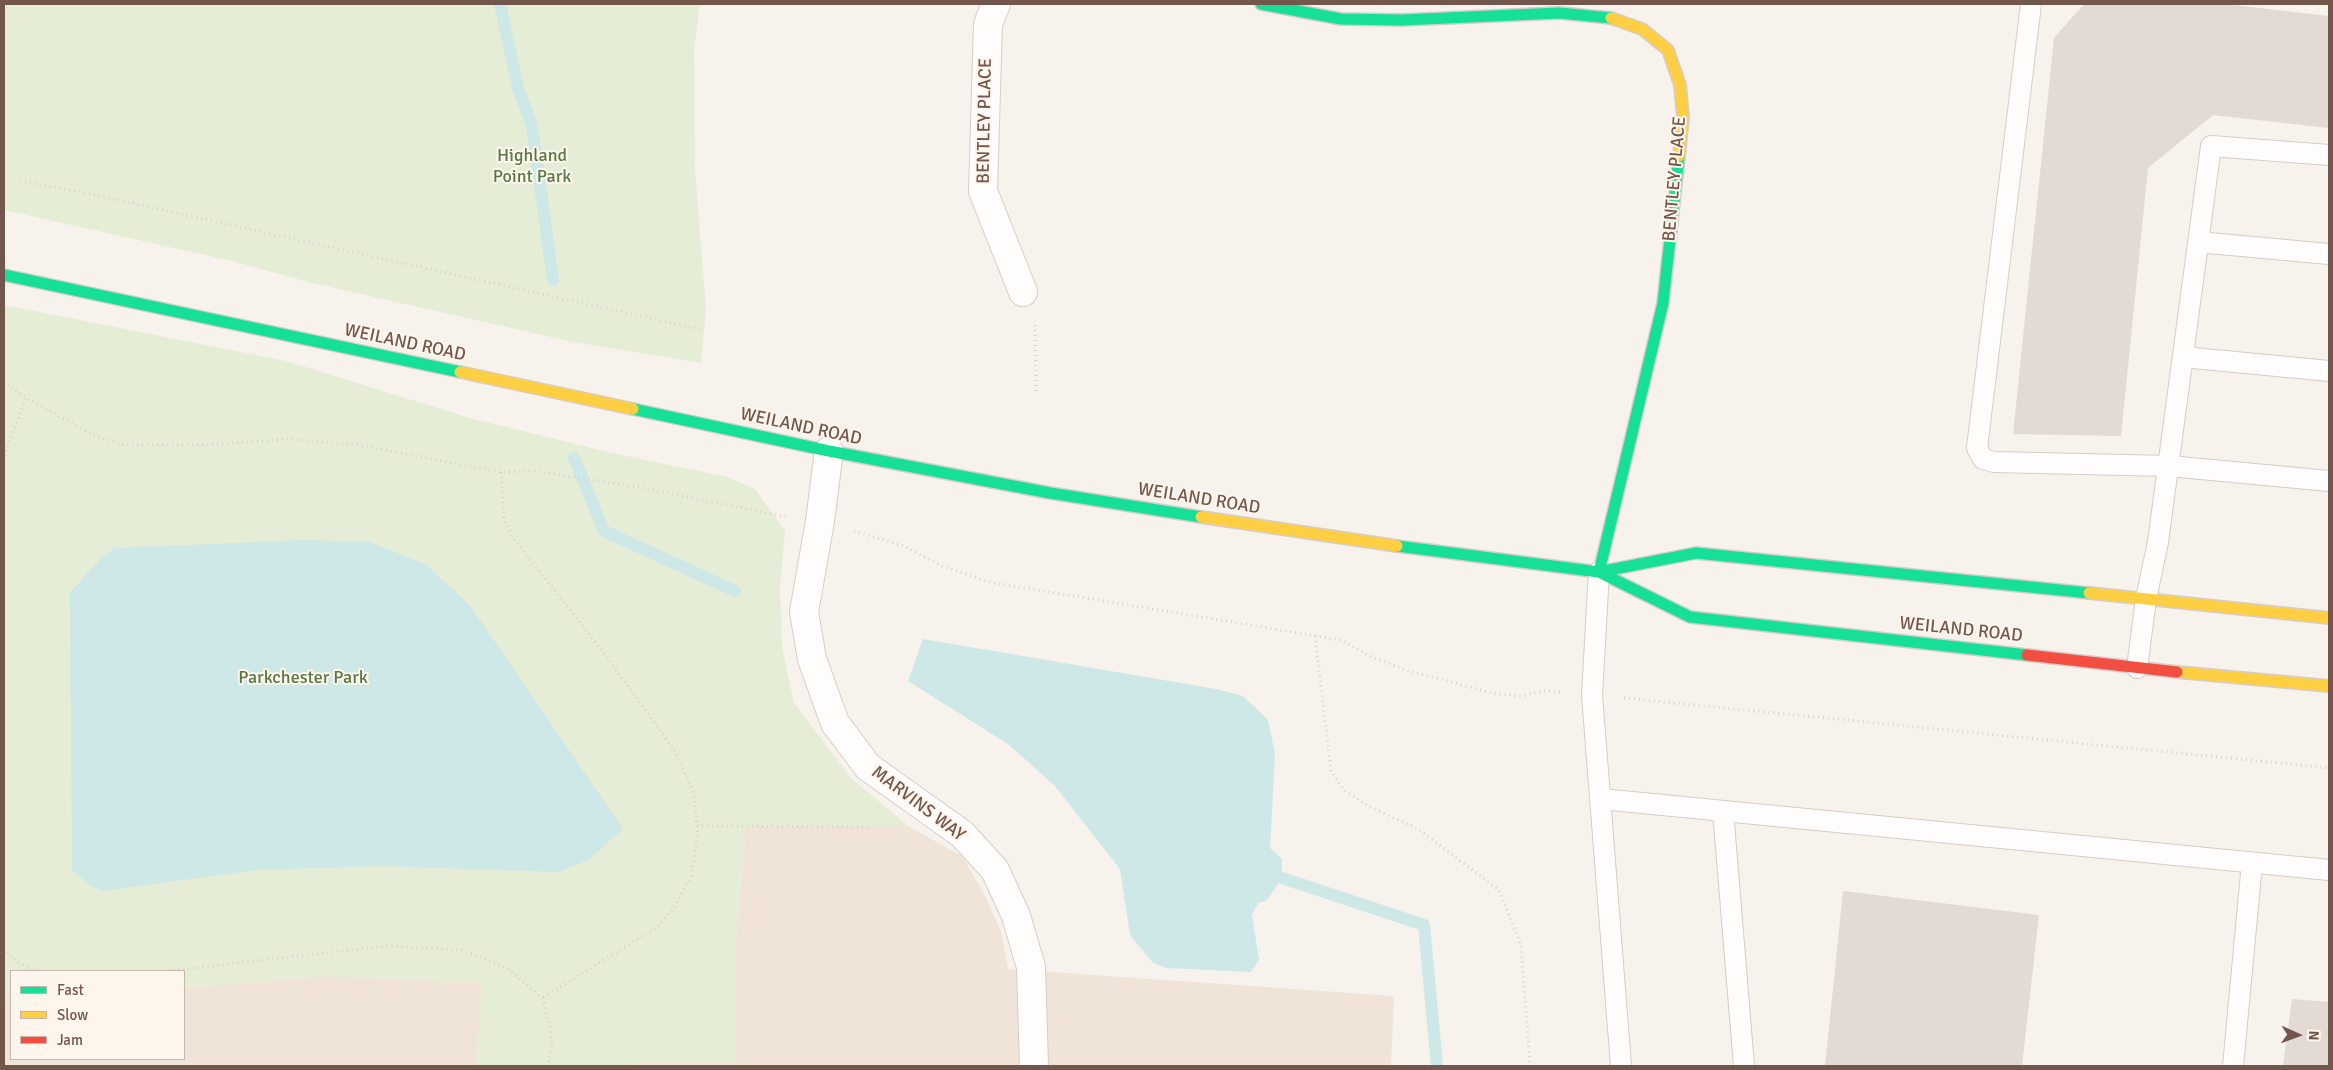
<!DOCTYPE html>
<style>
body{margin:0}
#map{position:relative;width:2333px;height:1070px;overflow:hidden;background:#f7f2ec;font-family:Signika,sans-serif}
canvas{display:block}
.frame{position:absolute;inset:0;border:5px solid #74574c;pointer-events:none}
.legend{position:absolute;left:10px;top:970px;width:175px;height:90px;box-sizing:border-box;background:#fef6ed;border:1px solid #c7b6ad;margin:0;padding:6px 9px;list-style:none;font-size:15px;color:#74574c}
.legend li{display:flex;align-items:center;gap:10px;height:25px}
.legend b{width:25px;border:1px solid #c7b6ad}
.north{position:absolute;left:2273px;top:1010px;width:50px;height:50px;-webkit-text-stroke:4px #fef6ed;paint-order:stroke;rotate:92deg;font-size:14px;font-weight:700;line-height:20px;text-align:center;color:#74574c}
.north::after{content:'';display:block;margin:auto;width:18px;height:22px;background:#74574c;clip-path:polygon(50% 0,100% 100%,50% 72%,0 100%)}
</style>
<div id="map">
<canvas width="2333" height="1070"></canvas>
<div class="frame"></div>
<ul class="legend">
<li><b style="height:6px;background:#16e098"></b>Fast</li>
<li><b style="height:6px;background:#ffcf43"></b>Slow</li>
<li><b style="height:6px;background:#f24e42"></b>Jam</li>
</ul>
<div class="north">N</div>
</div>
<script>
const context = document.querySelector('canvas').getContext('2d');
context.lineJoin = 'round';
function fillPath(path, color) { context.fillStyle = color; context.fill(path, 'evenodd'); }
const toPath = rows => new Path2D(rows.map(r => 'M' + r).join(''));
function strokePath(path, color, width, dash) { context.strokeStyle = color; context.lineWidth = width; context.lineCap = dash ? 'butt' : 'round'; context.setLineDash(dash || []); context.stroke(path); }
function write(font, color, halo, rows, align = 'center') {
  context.font = font + ' Signika,sans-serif'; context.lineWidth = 4; context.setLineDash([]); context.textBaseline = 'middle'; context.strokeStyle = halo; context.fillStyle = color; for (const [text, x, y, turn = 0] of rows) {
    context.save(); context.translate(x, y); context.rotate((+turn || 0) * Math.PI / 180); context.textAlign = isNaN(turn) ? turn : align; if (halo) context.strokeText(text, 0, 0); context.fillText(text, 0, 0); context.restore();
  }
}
fillPath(toPath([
 [746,826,908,826,962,856,984,894,1001,931,1008,969,1394,996,1391,1066,630,1066,638,1062,735,1062,735,948],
 [329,976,483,983,476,1066,4,1066,4,1001,11,1000,11,1059,184,1059,184,988]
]), '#f0e4d9');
fillPath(toPath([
 [4,4,700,4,694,49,695,169,706,309,701,363,573,342,308,282,232,261,4,210],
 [4,305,286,361,470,418,612,453,727,477,755,489,785,531,780,588,782,647,794,703,851,778,908,826,746,827,735,948,735,1062,638,1062,630,1066,476,1066,482,983,329,976,184,988,184,971,11,971,11,1000,4,1001]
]), '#e5edd7');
fillPath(toPath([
 [305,540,370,542,427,565,471,607,623,829,588,860,558,872,379,866,256,870,103,891,91,886,72,870,70,593,101,558,115,548],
 [923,639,1216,689,1243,696,1268,720,1275,754,1270,848,1282,859,1282,878,1267,900,1258,903,1252,915,1259,960,1251,972,1166,968,1153,963,1130,935,1120,869,1055,786,1008,744,908,681]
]), '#cee7e7');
strokePath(toPath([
 [500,4,518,88,532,126,553,280],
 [574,458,604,531,735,591],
 [1282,878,1424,925,1437,1066]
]), '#cee7e7', 12);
fillPath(toPath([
 [2084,4,2224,4,2329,16,2329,128,2213,115,2148,168,2121,436,2013,434,2054,38],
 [1843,891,2039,915,2022,1066,1825,1066],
 [2292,999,2329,1002,2329,1066,2283,1066]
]), '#e3dad3');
const lane = toPath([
 [2031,4,1977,448,1983,459,1994,462,2169,466,2329,481],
 [2198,242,2329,254],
 [2183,357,2329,371],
 [1599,572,1592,695,1621,1066],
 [2137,668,2146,599,2158,542,2211,146,2329,155],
 [1601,799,2329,870],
 [1723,811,1744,1066],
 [2233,1066,2252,863]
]);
const street = toPath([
 [996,4,988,24,983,191,1023,292],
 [829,451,820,521,804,612,812,659,835,723,868,767,962,834,995,870,1016,916,1031,967,1034,1066]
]);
const fast = toPath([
 [1261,4,1341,19,1402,20,1559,13,1611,18],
 [4,275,460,372],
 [633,409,829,451,1050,493,1201,517],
 [1397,546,1599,572,1696,553,2089,593],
 [1599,572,1663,303,1679,156],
 [1599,572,1690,617,2027,655]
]);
const slow = toPath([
 [1611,18,1642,29,1668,50,1680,85,1683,117,1679,156],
 [460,372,633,409],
 [1201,517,1397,546],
 [2089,593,2329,618],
 [2177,672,2329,686]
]);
const jam = toPath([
 [2027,655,2177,672]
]);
strokePath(lane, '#d6cdc8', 22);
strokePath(street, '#d6cdc8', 30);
strokePath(fast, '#d6cdc8', 14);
strokePath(slow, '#d6cdc8', 14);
strokePath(jam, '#d6cdc8', 14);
strokePath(toPath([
 [20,181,82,192,704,330],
 [1035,325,1036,395],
 [4,381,26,398,94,435,124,445,204,445,288,439,358,445,501,472,535,471,644,488,787,517],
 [4,466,5,453,26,398],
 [501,472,504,520,513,538,605,654,674,750,694,793,698,835,691,876,675,907,656,928,542,998],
 [854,531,904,546,942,566,989,582,1341,640,1370,656,1406,670,1492,693,1520,696,1545,691,1560,692],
 [1315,636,1331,771,1345,791,1370,807,1418,829,1499,890,1521,945,1530,1066],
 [1624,698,2329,768],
 [697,826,869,827],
 [4,948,17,962,37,971],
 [168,971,385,946,462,950,507,968,542,998,550,1025,552,1044,548,1066]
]), '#dad1ce', 3, [1, 4]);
strokePath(lane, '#fefdfc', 20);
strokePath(street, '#fefdfc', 28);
strokePath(fast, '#16e098', 11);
strokePath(slow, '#ffcf43', 11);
strokePath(jam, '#f24e42', 11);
write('18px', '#74574c', '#fef6ed', [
 ["BENTLEY PLACE",985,121,-89],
 ["BENTLEY PLACE",1675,179,-85],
 ["WEILAND ROAD",405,343,12],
 ["WEILAND ROAD",801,427,12],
 ["WEILAND ROAD",1199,499,9],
 ["WEILAND ROAD",1961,630,6],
 ["MARVINS WAY",918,804,37]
]);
write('18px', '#597944', '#fef6ed', [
 ["Highland",532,156],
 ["Point Park",532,177],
 ["Parkchester Park",303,678]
]);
</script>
